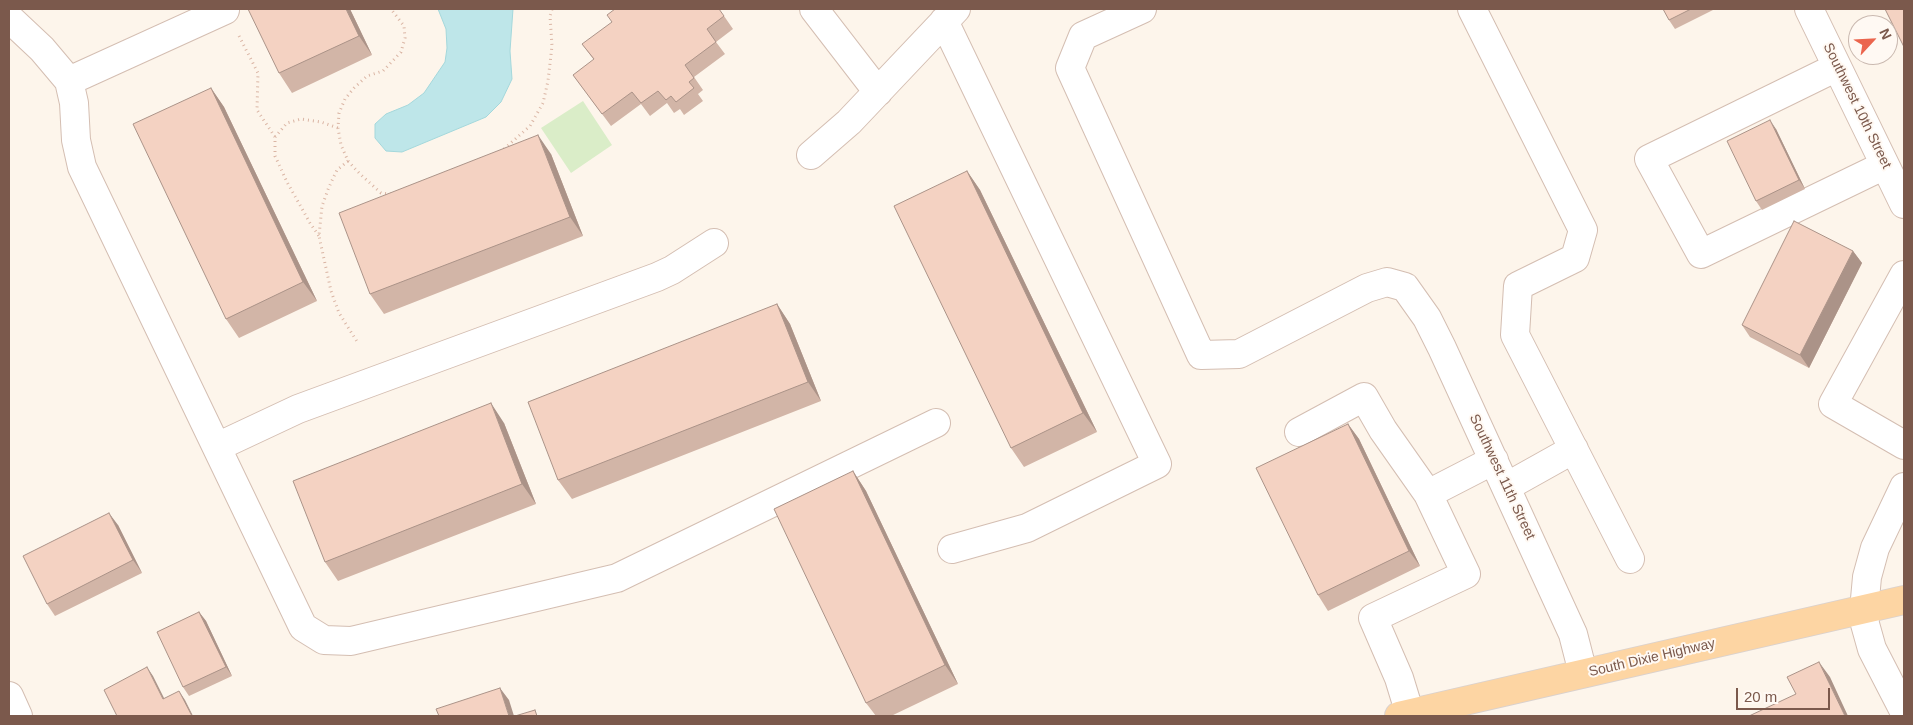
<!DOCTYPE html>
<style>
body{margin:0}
#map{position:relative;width:1913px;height:725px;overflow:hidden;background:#fdf5eb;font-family:Helvetica,sans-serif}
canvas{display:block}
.frame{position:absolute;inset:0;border:10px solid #7b594c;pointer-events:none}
.north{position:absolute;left:1848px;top:15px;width:50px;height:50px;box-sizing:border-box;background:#fff9f3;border:1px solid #cab9b0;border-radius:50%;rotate:65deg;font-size:14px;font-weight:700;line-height:20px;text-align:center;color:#7b594c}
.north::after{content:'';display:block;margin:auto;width:18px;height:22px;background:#eb654d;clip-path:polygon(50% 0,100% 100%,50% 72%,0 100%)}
.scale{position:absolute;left:1736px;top:688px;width:94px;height:22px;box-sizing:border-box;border:2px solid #7b594c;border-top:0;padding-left:6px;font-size:15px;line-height:18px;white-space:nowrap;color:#7b594c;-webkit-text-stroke:4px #fff9f3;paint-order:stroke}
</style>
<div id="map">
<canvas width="1913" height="725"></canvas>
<div class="frame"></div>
<div class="north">N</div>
<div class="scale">20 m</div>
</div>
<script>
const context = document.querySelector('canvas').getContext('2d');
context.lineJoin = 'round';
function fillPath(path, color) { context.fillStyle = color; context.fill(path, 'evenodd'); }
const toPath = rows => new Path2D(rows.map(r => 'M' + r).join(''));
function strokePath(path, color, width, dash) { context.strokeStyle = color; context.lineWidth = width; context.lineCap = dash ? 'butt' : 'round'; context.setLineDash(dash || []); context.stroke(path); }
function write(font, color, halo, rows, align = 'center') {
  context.font = font + ' Helvetica,sans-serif'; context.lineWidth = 4; context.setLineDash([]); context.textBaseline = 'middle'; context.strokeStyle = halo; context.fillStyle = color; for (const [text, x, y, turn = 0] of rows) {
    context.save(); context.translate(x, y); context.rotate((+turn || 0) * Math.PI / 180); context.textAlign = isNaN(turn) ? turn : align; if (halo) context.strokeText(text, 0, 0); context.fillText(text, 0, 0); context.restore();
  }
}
fillPath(toPath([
 [583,101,612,145,571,173,541,128]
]), '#daedc8');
const water = toPath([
 [438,9,513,9,510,51,512,79,501,102,486,117,402,152,386,151,375,138,375,124,386,114,408,105,424,93,445,62,447,48,446,29,438,9]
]);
fillPath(water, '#bee6e9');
strokePath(water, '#a4d7db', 1);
const minor = toPath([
 [814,9,878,92],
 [1142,9,1083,36,1070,68,1201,355,1239,354,1367,288,1387,282,1405,287,1427,318,1442,348,1573,634,1583,673],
 [1472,9,1583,230,1575,258,1518,286,1515,335,1630,559],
 [1809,9,1904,204],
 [9,18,42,49,69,81,74,103,76,140,82,167,303,627,324,640,351,641,617,578,936,423],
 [944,21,1157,464,1027,528,952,549],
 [1837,67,1649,159,1701,254,1885,165],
 [69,81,225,10],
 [811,155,849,122,956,9],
 [1904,275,1833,404,1904,445],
 [1299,432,1364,397,1383,430,1428,494,1494,460],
 [217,447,298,409,657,277,672,270,714,243],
 [1506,487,1574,449],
 [1904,487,1875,548,1867,577,1864,610,1865,624,1872,649,1904,711],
 [9,696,18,716],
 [1410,714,1399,678,1373,618,1466,574,1428,494]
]);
const major = toPath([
 [1399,716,1904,600]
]);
strokePath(minor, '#d4beb2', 30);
strokePath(major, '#dad1cd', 30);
strokePath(toPath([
 [239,36,258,73,257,110,275,137,275,156,287,182,310,223,319,236],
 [275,137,287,123,301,119,321,122,338,128],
 [504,149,530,126,543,103,548,81,552,46,550,16,552,9],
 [348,161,337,170,329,187,322,206,319,236,331,291,339,313,358,343],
 [391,194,381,193,360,174,348,161,341,145,338,128,339,113,345,99,354,88,367,76,383,71,401,52,405,38,404,26,391,9]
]), '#dab5a4', 3, [1, 4]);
strokePath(minor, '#fff', 28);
strokePath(major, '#fdd5a3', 28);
fillPath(toPath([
 [350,9,372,55,292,93,279,73],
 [1663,9,1715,9,1675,29,1669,20],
 [724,16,733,29,716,42,725,54,694,77,703,90,698,94,703,101,684,115,680,109,674,113,667,103,650,116,641,104,611,126,573,75,594,60,582,44],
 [211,88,224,107,317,301,239,338,226,319],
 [1776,129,1805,189,1762,210,1756,201],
 [551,154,583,236,384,314,370,294],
 [967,171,980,190,1097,432,1024,467,1011,448],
 [1853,251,1862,263,1809,368,1750,337,1742,325],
 [777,304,790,324,821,401,572,499,558,480],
 [504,423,536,504,338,581,325,562],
 [1348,424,1359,439,1420,566,1328,611,1318,595],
 [853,471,866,491,958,684,891,716,876,716,866,703],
 [118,525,142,573,55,616,47,604],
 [199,612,206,621,232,676,189,696,183,687]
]), '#d2b5a7');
fillPath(toPath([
 [346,9,350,9,372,55,359,36],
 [211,88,224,107,317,301,303,282],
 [1770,120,1776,129,1805,189,1799,180],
 [538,135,551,154,583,236,570,217],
 [967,171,980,190,1097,432,1083,413],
 [1853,251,1862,263,1809,368,1800,355],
 [777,304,790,324,821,401,808,382],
 [491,403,504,423,536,504,522,484],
 [1348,424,1359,439,1420,566,1409,551],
 [853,471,866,491,958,684,945,665],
 [109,513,118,525,142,573,133,560],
 [199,612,206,621,232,676,226,667],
 [1819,662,1830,677,1848,716,1845,716],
 [147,667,153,676,169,708,163,699],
 [500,688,509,700,514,716,509,716],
 [179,691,185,700,193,716,192,716]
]), '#ab9388');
const building = toPath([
 [248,9,346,9,359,36,279,73,248,9],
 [615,9,719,9,724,16,707,29,716,42,685,65,694,78,689,82,694,88,676,102,671,96,666,100,658,91,641,103,632,92,602,114,573,75,594,59,582,44,612,22,607,15,615,9],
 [1663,9,1691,9,1669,20,1663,9],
 [1885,9,1904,9,1904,47,1885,9],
 [211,88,303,282,226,319,133,124,211,88],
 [1770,120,1799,180,1756,201,1727,141,1770,120],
 [538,135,570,217,370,294,339,213,538,135],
 [967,171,1083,413,1011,448,894,206,967,171],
 [1794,221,1853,251,1800,355,1742,325,1794,221],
 [777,304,808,382,558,480,528,402,777,304],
 [491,403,522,484,325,562,293,481,491,403],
 [1348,424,1409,551,1318,595,1256,468,1348,424],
 [853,471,945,665,866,703,774,509,853,471],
 [109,513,133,560,47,604,23,556,109,513],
 [199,612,226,667,183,687,157,632,199,612],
 [1819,662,1845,716,1749,716,1796,694,1787,677,1819,662],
 [147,667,163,699,179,691,192,716,117,716,104,690,147,667],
 [500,688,509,716,439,716,436,709,500,688],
 [535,710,537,716,515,716,535,710]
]);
fillPath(building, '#f4d2c2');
strokePath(building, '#ab9388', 1);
write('14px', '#7b594c', '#fff9f3', [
 ["Southwest 10th Street",1857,106,64],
 ["Southwest 11th Street",1502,477,65],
 ["South Dixie Highway",1652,658,-13]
]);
</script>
